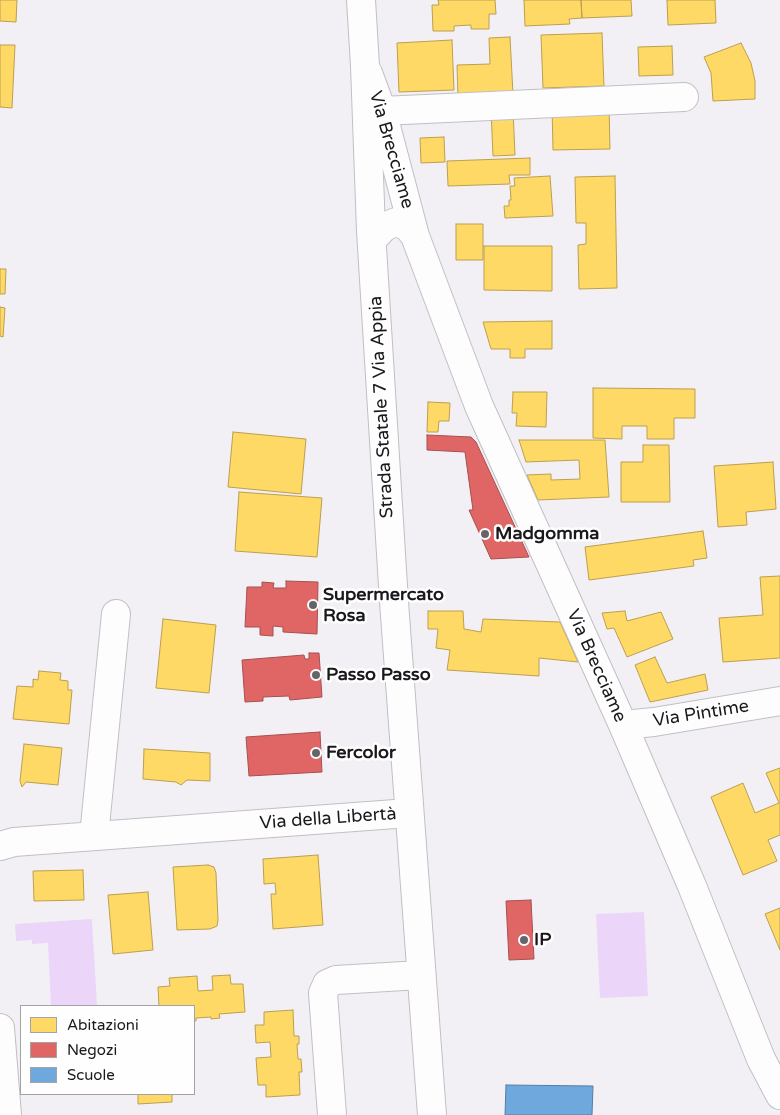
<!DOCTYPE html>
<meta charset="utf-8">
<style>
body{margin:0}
#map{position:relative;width:780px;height:1115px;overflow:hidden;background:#f3f0f5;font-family:"Varela Round",sans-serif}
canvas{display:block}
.legend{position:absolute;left:20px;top:1005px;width:175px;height:90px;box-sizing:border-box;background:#fefefe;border:1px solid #a3a2a4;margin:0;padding:6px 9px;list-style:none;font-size:15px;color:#1a181c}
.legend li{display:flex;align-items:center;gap:10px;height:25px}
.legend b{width:25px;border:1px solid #a3a2a4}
</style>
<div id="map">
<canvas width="780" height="1115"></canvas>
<ul class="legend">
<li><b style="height:14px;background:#ffd966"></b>Abitazioni</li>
<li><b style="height:14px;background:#e06666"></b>Negozi</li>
<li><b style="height:14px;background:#6fa8dc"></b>Scuole</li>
</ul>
</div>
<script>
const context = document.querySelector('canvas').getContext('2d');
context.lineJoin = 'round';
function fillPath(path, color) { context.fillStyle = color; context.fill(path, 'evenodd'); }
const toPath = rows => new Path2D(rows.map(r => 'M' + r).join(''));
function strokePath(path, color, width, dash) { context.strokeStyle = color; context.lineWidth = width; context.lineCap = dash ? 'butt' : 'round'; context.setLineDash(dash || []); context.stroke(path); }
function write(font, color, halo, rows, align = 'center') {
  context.font = font + ' "Varela Round",sans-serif'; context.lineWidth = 5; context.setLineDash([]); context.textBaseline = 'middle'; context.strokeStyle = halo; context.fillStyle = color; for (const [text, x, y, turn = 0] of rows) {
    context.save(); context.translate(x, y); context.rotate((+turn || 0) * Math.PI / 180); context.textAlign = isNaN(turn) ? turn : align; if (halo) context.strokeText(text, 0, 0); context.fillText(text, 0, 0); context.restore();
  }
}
fillPath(toPath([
 [644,912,648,996,600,998,596,914],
 [92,919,97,1006,51,1006,48,943,32,944,32,940,16,941,15,924]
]), '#ebd6fa');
const homes = toPath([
 [0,0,17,0,16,22,0,21,0,0],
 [438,0,495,0,496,14,489,14,489,29,471,29,471,25,454,26,454,31,433,31,432,5,439,5,438,0],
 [524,0,581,0,582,18,569,19,570,24,525,26,524,0],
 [581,0,631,0,632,16,582,18,581,0],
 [667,0,715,0,716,23,668,25,667,0],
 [602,33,604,86,543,88,541,35,602,33],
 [510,37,513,94,458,97,457,65,490,64,489,38,510,37],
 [452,40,454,90,399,92,397,43,452,40],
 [741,43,751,63,755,81,755,99,713,101,711,73,704,57,741,43],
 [0,45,15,45,12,108,0,107,0,45],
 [672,46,673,75,639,76,638,47,672,46],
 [609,106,610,149,553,150,552,107,609,106],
 [513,109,515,155,493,156,491,110,513,109],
 [444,137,445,162,421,163,420,138,444,137],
 [530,158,530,175,509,175,510,184,448,186,447,161,530,158],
 [550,176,553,216,505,218,504,206,509,206,509,200,511,200,510,186,515,186,514,178,550,176],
 [615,176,617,288,579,289,578,245,586,244,586,223,576,223,575,177,615,176],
 [456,224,483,224,483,260,456,260,456,224],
 [484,246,552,246,552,291,484,290,484,246],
 [0,269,6,269,5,294,0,294,0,269],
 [0,307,5,308,3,337,0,336,0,307],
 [552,321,552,349,525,349,525,358,510,358,510,349,491,349,483,322,552,321],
 [593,388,695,389,695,418,674,418,674,439,647,439,647,426,622,426,622,439,593,438,593,388],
 [513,392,547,392,546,427,516,426,517,413,512,413,513,392],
 [428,402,450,403,449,421,439,421,438,432,427,432,428,402],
 [233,432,306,439,301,494,228,487,233,432],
 [519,440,605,440,609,497,538,500,527,475,551,474,551,480,580,479,579,460,526,462,519,440],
 [643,445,669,445,670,502,621,502,621,462,643,462,643,445],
 [773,462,776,509,746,512,747,525,718,527,714,466,773,462],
 [239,492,322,498,317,557,235,551,239,492],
 [703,531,707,558,693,560,694,566,589,580,585,547,703,531],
 [780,576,780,658,723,662,719,618,763,615,760,577,780,576],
 [428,611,463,611,464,629,481,632,483,619,560,622,578,662,539,658,539,676,447,670,450,650,436,648,438,629,428,629,428,611],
 [625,611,627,621,661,612,673,639,627,657,614,628,607,629,602,613,625,611],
 [163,619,216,625,209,693,156,688,163,619],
 [655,657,667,683,705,674,708,690,650,702,635,665,655,657],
 [39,671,61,673,60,680,68,681,68,690,72,690,69,724,13,719,17,686,33,687,33,679,38,680,39,671],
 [24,744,62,748,58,785,26,782,22,787,20,781,24,744],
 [144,749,210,753,210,781,187,780,181,785,176,782,143,779,144,749],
 [780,768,780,835,768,840,777,861,743,875,711,797,743,783,755,813,779,803,766,773,780,768],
 [318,855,323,925,273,929,271,894,276,894,275,883,264,884,263,859,318,855],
 [208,865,214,867,216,873,218,920,217,926,210,929,177,930,173,867,208,865],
 [83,870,84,900,34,901,33,871,83,870],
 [148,892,153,950,113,954,108,895,148,892],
 [780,908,780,950,765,914,780,908],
 [230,975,231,984,243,984,245,1012,219,1014,220,1018,211,1019,211,1017,196,1018,196,1021,194,1021,194,1006,159,1006,158,987,170,986,169,978,197,976,198,991,213,990,212,976,230,975],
 [293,1010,294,1036,299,1036,299,1044,297,1044,298,1059,301,1059,302,1072,299,1072,300,1095,266,1097,266,1085,258,1085,256,1058,271,1057,270,1042,256,1043,255,1025,264,1025,264,1012,293,1010],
 [138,1094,172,1094,172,1102,138,1104,138,1094]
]);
fillPath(homes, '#ffd966');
strokePath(homes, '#ba9f50', 1);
const shops = toPath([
 [427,435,471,437,476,442,529,557,491,559,469,510,473,510,465,452,427,450,427,435],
 [286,581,318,582,317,634,283,632,283,627,273,626,273,636,260,635,260,627,245,627,247,587,262,587,262,582,274,583,273,588,286,588,286,581],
 [309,653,319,653,322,697,290,700,289,696,263,697,263,701,245,702,242,660,304,655,305,659,309,659,309,653],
 [320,732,322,772,249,776,246,737,320,732],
 [531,900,534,959,509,960,506,901,531,900]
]);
fillPath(shops, '#e06666');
strokePath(shops, '#a54f50', 1);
const schools = toPath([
 [506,1085,593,1086,592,1115,505,1115,506,1085]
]);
fillPath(schools, '#6fa8dc');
strokePath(schools, '#567da2', 1);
const minor = toPath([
 [368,73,382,111,415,236,479,406,623,725,692,886,761,1059,780,1095],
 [382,111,684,97],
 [372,240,384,227,396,222,407,226,415,236],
 [623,725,654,722,780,701],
 [94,836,116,614],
 [0,846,14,842,409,813],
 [0,1028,7,1115],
 [332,1115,323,993,327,984,336,980,421,975]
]);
const major = toPath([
 [361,0,365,66,371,231,394,602,432,1115]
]);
strokePath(minor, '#c2bfc4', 30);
strokePath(major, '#c2bfc4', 30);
strokePath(minor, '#fdfdfe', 28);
strokePath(major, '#fdfdfe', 28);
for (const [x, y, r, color] of [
 [485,534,5,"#666468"],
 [313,605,5,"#666468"],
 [316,675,5,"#666468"],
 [316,753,5,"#666468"],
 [524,940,5,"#666468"]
]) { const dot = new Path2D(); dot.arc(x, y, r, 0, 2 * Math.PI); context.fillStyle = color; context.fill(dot); strokePath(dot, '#fefefe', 2); }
write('18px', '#1a181c', '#fefefe', [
 ["Via Brecciame",391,150,74],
 ["Strada Statale 7 Via Appia",382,407,-93],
 ["Via Brecciame",596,666,66],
 ["Via Pintime",701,714,-9],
 ["Via della Libertà",328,819,-4]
]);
write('bold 18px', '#1a181c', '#fefefe', [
 ["Madgomma",495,534],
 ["Supermercato",323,595],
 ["Rosa",323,616],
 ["Passo Passo",326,675],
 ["Fercolor",326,753],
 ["IP",534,940]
], 'left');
</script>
